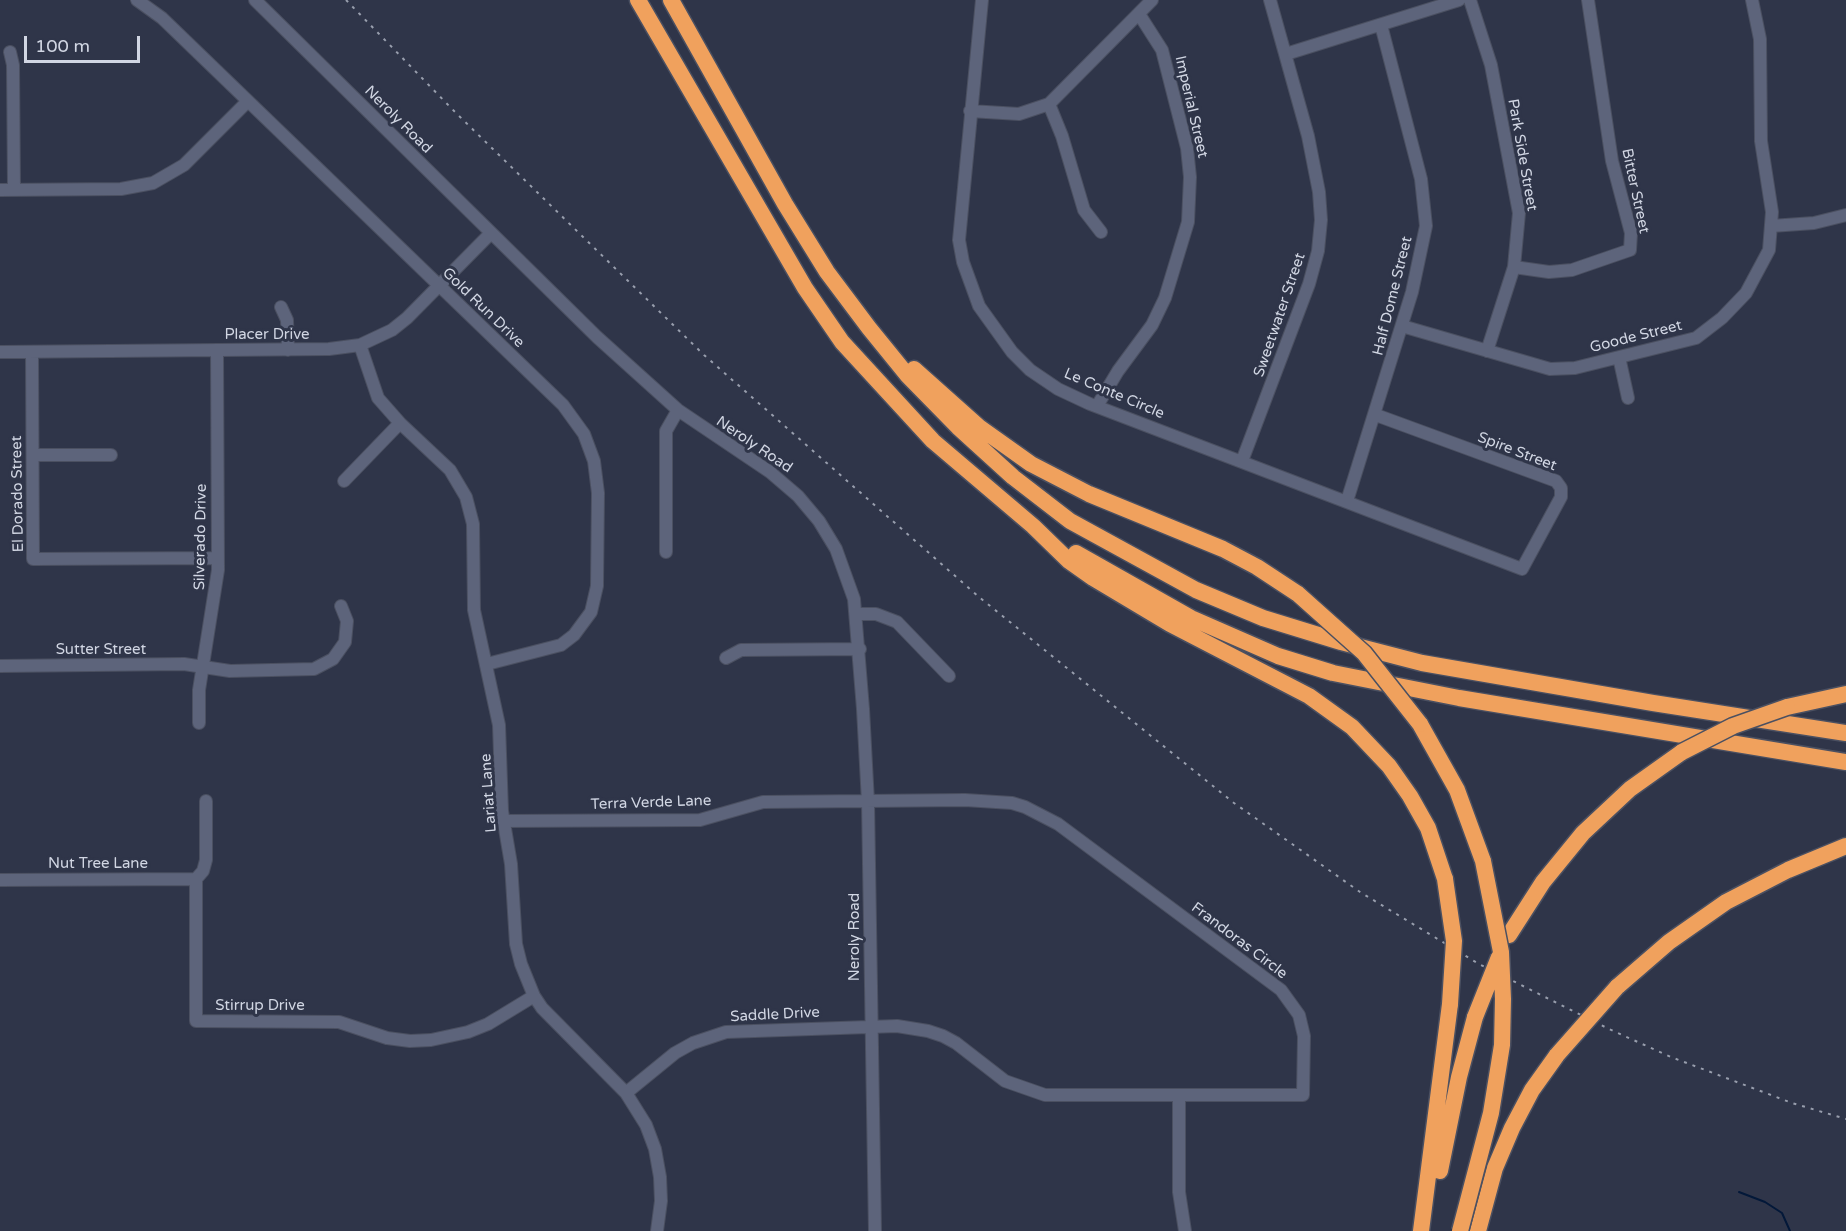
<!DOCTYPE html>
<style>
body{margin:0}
#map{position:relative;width:1846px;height:1231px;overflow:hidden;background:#2f3549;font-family:"Varela Round",sans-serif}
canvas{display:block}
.scale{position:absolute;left:24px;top:36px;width:116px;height:27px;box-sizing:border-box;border:3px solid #d1d6e3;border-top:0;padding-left:8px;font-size:18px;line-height:21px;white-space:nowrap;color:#d1d6e3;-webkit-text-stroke:4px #2f3549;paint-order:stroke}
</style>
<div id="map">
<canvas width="1846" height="1231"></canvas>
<div class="scale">100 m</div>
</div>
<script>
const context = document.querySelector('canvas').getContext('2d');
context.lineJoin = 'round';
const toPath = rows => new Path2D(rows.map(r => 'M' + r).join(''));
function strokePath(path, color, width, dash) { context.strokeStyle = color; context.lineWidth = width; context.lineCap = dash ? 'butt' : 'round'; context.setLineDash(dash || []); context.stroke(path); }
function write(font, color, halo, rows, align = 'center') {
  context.font = font + ' "Varela Round",sans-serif'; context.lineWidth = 6; context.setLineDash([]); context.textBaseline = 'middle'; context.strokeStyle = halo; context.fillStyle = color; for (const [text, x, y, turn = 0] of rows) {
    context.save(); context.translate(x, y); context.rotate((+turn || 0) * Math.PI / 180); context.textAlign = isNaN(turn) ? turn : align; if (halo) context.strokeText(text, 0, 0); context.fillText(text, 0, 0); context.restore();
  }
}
strokePath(toPath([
 [1739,1192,1765,1202,1782,1213,1790,1231]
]), '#031839', 2);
const minor = toPath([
 [137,0,162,18,563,405,584,434,594,461,598,493,597,586,591,612,574,635,561,645,487,664],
 [255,0,597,337,678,410,770,472,798,496,819,521,836,549,854,599,863,709,868,802,875,1231],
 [982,0,959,240,963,262,979,306,1012,352,1030,370,1058,389,1090,404,1522,569,1561,497,1561,488,1556,481,1376,415],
 [1470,0,1491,65,1519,213,1514,267,1487,351],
 [10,52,13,65,14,190],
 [1286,54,1459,0],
 [1049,104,1062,136,1084,210,1101,232],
 [970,111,1019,114,1049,104,1152,0],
 [0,190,121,189,153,183,184,165,248,101],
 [1771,226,1814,223,1846,215],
 [1514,267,1549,272,1572,270,1630,250,1631,233,1612,161,1588,0],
 [281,307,287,320,288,350],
 [1402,326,1550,369,1575,368,1696,338,1722,318,1746,293,1769,250,1772,212,1761,141,1760,39,1752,0],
 [360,345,378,398,400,423,450,470,466,497,473,524,474,610,499,725,502,811,511,864,516,944,521,964,534,996,542,1008,626,1093,646,1125,655,1149,660,1177,661,1201,657,1231],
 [0,352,329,349,360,345,392,330,407,318,491,233],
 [32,353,33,559,218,558],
 [1619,357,1628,398],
 [1097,406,1118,371,1152,325,1165,298,1188,222,1190,177,1187,148,1162,50,1139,14],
 [33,455,111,455],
 [1242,461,1309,284,1318,251,1321,220,1319,192,1308,136,1270,0],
 [344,481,400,423],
 [1347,501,1412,292,1426,226,1421,179,1381,25],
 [666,552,666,431,678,410],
 [856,614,876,614,897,622,949,676],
 [726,658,741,650,860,649],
 [0,666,184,664,230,671,314,669,333,659,345,642,347,621,341,606],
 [199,723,199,690,218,570,217,350],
 [206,801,206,860,203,871,196,879,196,1021,339,1022,387,1038,410,1041,431,1040,468,1032,488,1024,534,996],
 [503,821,700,820,763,802,965,800,1012,803,1025,807,1058,824,1281,990,1299,1015,1304,1036,1303,1095,1045,1095,1005,1081,956,1043,943,1036,928,1031,897,1026,726,1032,693,1043,675,1053,626,1093],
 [0,880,196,879],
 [1179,1096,1179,1192,1185,1231]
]);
const highway = toPath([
 [638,0,805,288,842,342,933,441,1033,526,1069,561,1093,578,1170,624,1309,696,1352,727,1389,766,1410,796,1428,828,1445,879],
 [671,0,785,204,827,272,869,328,908,376,958,427,1013,477,1070,521,1196,590,1263,618,1341,642,1422,663,1653,703,1846,733],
 [914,369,979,427,1031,464,1089,494,1223,549,1257,567,1298,594],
 [1076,553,1191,618,1278,656,1333,673,1459,698,1846,762],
 [1787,707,1846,694],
 [1420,724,1457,790,1483,861],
 [1509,935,1543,882,1583,833,1630,789,1682,752],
 [1617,987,1669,942,1726,902,1788,870,1846,846],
 [1440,1171,1459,1077,1475,1017],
 [1421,1231,1450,1004],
 [1478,1231,1495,1168,1512,1128,1532,1090,1557,1055]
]);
strokePath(minor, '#4b5061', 14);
strokePath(highway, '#4b5061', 19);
strokePath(minor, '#5d647b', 12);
strokePath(highway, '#f0a15d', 16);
strokePath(toPath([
 [346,0,456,113,704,355,979,597,1234,803,1360,892,1479,964,1609,1029,1671,1057,1792,1103,1846,1119]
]), '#989ead', 2, [3, 6]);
const highwayBridge = toPath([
 [1298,594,1364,653,1420,724],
 [1682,752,1733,726,1787,707],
 [1445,879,1454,941,1450,1004],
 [1475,1017,1499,957],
 [1557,1055,1617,987],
 [1460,1231,1491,1113,1502,1045,1503,999,1501,952,1483,861]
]);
strokePath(highwayBridge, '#4b5061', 19, []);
strokePath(highwayBridge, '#f0a15d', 16);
write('15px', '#d1d6e3', '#2f3549', [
 ["Imperial Street",1191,107,77],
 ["Neroly Road",398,120,45],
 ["Park Side Street",1522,155,80],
 ["Bitter Street",1635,191,78],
 ["Half Dome Street",1393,296,-76],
 ["Gold Run Drive",483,308,44],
 ["Sweetwater Street",1280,315,-71],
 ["Placer Drive",267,335],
 ["Goode Street",1636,337,-14],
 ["Le Conte Circle",1114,394,23],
 ["Neroly Road",754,445,34],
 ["Spire Street",1517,452,21],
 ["El Dorado Street",18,494,-91],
 ["Silverado Drive",201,537,-89],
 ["Sutter Street",101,650],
 ["Lariat Lane",489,793,-94],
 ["Terra Verde Lane",651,803,-2],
 ["Nut Tree Lane",98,864],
 ["Neroly Road",855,937,-90],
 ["Frandoras Circle",1239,941,37],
 ["Stirrup Drive",260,1006],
 ["Saddle Drive",775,1015,-3]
]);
</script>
